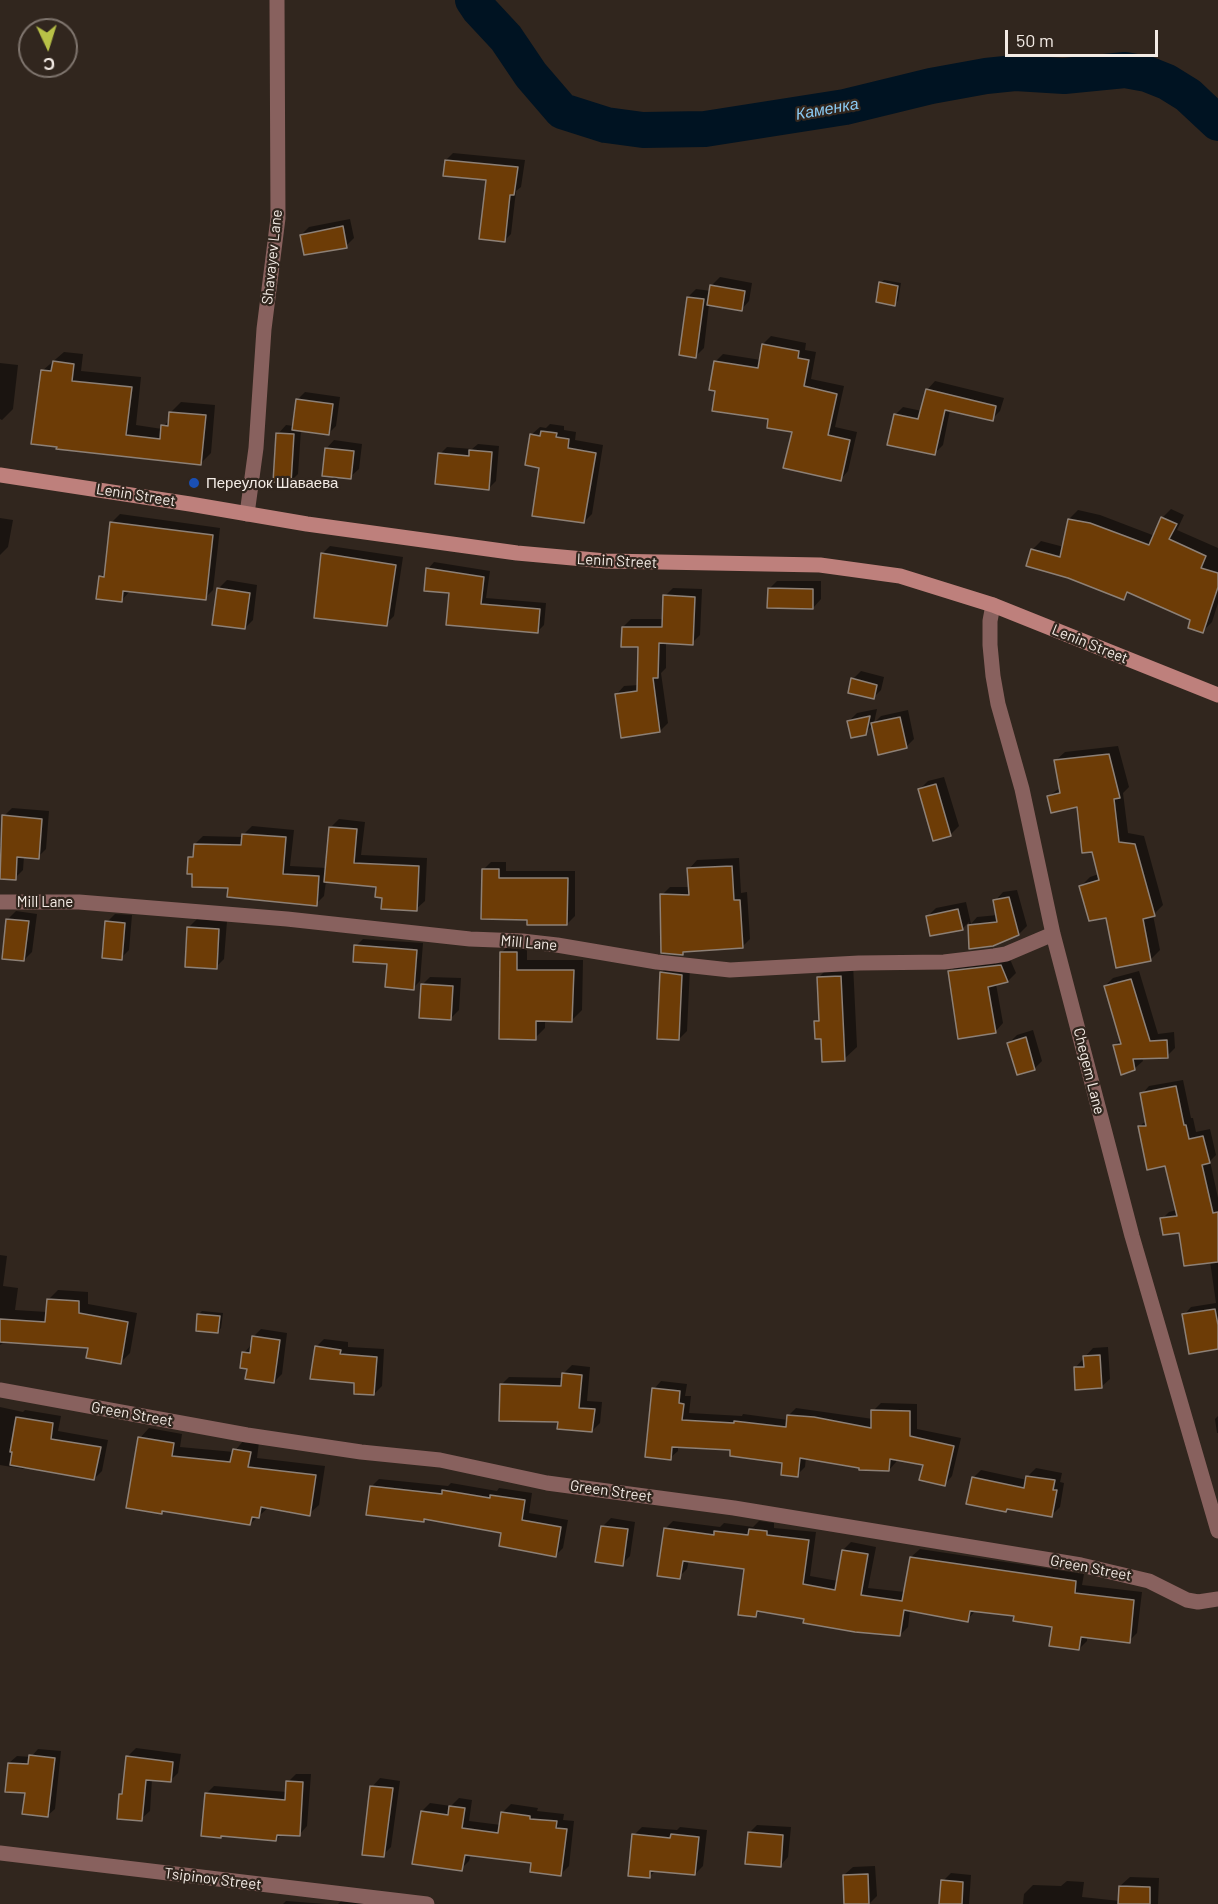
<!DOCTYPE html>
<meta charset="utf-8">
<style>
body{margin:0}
#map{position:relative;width:1218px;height:1904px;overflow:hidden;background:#31261e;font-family:Barlow,sans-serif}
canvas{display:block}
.north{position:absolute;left:18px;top:18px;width:60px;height:60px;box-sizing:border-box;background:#31261e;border:2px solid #7f756e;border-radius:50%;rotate:176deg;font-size:16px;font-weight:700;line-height:24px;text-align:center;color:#f3ebe5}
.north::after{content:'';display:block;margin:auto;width:21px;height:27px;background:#b8c147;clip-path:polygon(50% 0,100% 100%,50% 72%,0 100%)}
.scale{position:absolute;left:1005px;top:30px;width:153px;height:27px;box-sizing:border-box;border:3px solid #f3ebe5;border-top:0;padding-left:8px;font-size:18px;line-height:21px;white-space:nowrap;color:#f3ebe5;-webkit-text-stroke:4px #31261e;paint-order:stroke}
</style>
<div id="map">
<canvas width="1218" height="1904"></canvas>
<div class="north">С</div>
<div class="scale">50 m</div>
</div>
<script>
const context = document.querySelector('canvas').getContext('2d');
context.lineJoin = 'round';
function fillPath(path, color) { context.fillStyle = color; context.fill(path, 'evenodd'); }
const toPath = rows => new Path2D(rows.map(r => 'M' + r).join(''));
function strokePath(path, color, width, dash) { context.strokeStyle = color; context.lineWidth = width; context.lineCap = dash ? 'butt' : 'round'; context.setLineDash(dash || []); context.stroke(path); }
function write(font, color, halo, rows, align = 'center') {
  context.font = font + ' Barlow,sans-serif'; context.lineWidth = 4.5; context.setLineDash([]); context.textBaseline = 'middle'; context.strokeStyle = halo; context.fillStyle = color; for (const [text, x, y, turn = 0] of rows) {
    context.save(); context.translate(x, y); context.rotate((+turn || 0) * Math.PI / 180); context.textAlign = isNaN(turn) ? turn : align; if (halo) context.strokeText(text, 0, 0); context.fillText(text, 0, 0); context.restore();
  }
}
fillPath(toPath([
 [453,153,525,160,521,187,516,191,511,234,504,241,487,178,446,160],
 [350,219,354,238,346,246,301,235,309,227],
 [720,277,752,283,749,301,741,310,709,304,704,348,696,356,688,297,696,289,711,291,712,285],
 [884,280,901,283,898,301,894,304,881,283],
 [771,336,806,343,805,350,816,352,811,379,844,386,835,427,857,432,848,471,840,480,793,430,717,390,715,362,723,354,761,360,763,344],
 [64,352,83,354,81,371,141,377,136,425,162,429,170,418,171,412,181,402,215,405,211,453,201,463,58,448,42,371],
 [0,363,18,365,13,409,2,420,0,419],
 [935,381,1004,398,1000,411,992,419,950,410,943,445,935,453,895,415,903,407,922,411,927,390],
 [305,392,340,397,336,426,328,434,301,430,298,474,290,482,278,434,286,425,294,426,297,400],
 [550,424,564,426,564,430,576,432,575,440,603,445,592,514,584,522,541,466,531,435,540,427,546,428],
 [334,440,362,444,359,469,350,477,326,449],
 [478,444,499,446,496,481,488,489,440,454,447,447,472,449],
 [1171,509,1184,515,1177,530,1218,548,1218,603,1212,622,1203,631,1192,619,1130,592,1123,598,1032,550,1041,541,1064,547,1069,519,1078,510,1100,515,1155,536,1162,518],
 [120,514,220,528,213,590,205,598,130,591,122,600,100,577,106,571,112,522],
 [0,518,13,520,8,547,0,555],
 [330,546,403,557,394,616,386,624,322,554],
 [434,562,490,571,486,598,546,603,544,625,537,632,450,592,428,569],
 [227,580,257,585,253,620,245,628,219,588],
 [777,581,821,581,821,599,813,608,769,589],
 [673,588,702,589,700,635,692,643,666,642,666,668,661,673,668,723,660,731,616,695,624,686,639,685,639,646,623,627,631,619,664,619,665,596],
 [861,671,884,677,881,690,873,698,853,679],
 [877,709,874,723,881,716,908,710,914,739,906,747,873,725,865,733,849,721,857,713],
 [1118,746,1129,787,1123,793,1128,833,1144,836,1163,905,1153,915,1160,950,1151,959,1117,966,1107,916,1081,886,1090,877,1099,874,1078,805,1048,797,1061,787,1055,761,1065,752],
 [944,777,959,826,951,834,934,839,920,789,928,781],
 [12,808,49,811,46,849,38,857,24,856,23,870,15,878,0,877,0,845,2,845,4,816],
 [339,819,365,822,361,855,427,858,425,901,416,909,383,897,377,886,326,881,324,896,316,904,229,887,193,873,190,858,195,853,195,844,203,836,243,837,244,834,252,826,294,830,290,866,327,868,331,827],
 [739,858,741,893,747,892,750,939,742,947,686,950,683,953,662,895,670,887,690,887,689,869,697,860],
 [491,862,506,862,506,871,575,871,575,916,567,924,483,870],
 [1017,890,1027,926,1019,934,971,947,969,922,962,929,928,916,936,908,966,902,971,924,977,917,998,915,995,901,1003,892],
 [16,911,37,914,32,952,24,960,8,919],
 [115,914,132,915,129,950,121,958,107,922],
 [197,919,227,921,224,959,216,967,189,927],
 [363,939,423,943,420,981,413,988,389,963,356,946],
 [512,942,527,942,527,960,583,960,582,1010,572,1020,545,1020,545,1028,535,1038,502,952],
 [1009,957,1016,973,1008,981,996,984,1003,1023,995,1032,950,972,958,964],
 [853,964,857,1047,844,1059,822,1037,816,1022,820,1017,819,977,831,965],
 [669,965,690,967,687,1031,679,1039,661,973],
 [1139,971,1158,1034,1174,1032,1175,1048,1167,1056,1142,1057,1143,1061,1134,1069,1114,1046,1121,1039,1105,986,1113,978],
 [430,977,461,978,459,1010,451,1018,422,985],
 [1033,1030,1042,1061,1034,1069,1009,1043,1017,1035],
 [1183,1080,1191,1118,1193,1118,1196,1132,1210,1129,1216,1155,1210,1161,1218,1198,1218,1346,1184,1315,1191,1307,1216,1303,1210,1261,1181,1231,1162,1219,1169,1212,1177,1210,1166,1164,1139,1127,1147,1120,1142,1094,1149,1086],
 [0,1255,7,1256,3,1286,18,1288,15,1310,47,1312,48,1300,58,1290,88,1292,88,1304,137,1313,130,1353,121,1362,90,1347,6,1341,0,1345],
 [202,1311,223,1313,221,1328,218,1332,199,1314],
 [261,1329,287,1333,282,1374,274,1382,248,1368,244,1353,252,1344,253,1337],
 [324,1339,348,1342,348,1347,384,1349,382,1386,374,1394,356,1382,316,1347],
 [1108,1347,1110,1379,1101,1387,1075,1368,1093,1348],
 [572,1365,590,1367,587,1401,602,1402,600,1423,592,1431,559,1420,501,1385,509,1377,563,1378,564,1373],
 [661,1381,687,1384,685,1396,691,1396,689,1413,742,1416,743,1414,788,1420,789,1415,796,1408,873,1419,873,1411,881,1403,917,1404,917,1429,961,1438,952,1476,945,1484,925,1464,897,1459,896,1462,889,1470,806,1457,805,1467,797,1475,784,1461,732,1449,678,1445,678,1451,670,1458,654,1389],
 [0,1407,23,1412,25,1410,61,1416,58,1431,108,1440,102,1471,94,1479,27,1466,24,1469,0,1465],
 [1218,1416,1218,1433,1217,1433,1215,1419],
 [149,1428,182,1434,180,1447,234,1452,244,1440,259,1442,257,1458,325,1466,319,1505,309,1514,269,1507,250,1524,164,1510,161,1513,140,1438],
 [1036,1468,1062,1473,1060,1482,1064,1483,1060,1507,1052,1515,1009,1508,1005,1511,973,1478,981,1470,1027,1480,1028,1476],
 [379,1479,448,1486,451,1483,497,1491,499,1488,532,1493,529,1513,568,1520,563,1548,555,1556,503,1532,426,1518,424,1520,371,1487],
 [611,1518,635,1522,630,1556,622,1564,603,1526],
 [673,1521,720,1527,724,1523,753,1527,759,1521,774,1523,774,1528,816,1532,810,1576,838,1581,843,1550,851,1542,876,1547,868,1588,905,1592,911,1557,920,1549,1084,1574,1082,1585,1142,1592,1137,1633,1129,1641,1087,1636,1087,1641,1079,1649,1053,1626,1015,1615,976,1610,967,1620,910,1610,908,1627,900,1635,761,1610,755,1616,746,1567,689,1560,687,1569,679,1577,665,1529],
 [136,1748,181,1754,178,1773,170,1781,152,1779,150,1811,141,1819,120,1794,123,1791,128,1756],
 [38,1749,61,1751,55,1809,47,1816,26,1792,9,1763,17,1756,31,1757],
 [296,1774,311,1774,307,1826,299,1835,282,1834,276,1840,223,1835,221,1837,206,1794,214,1786,287,1792,288,1782],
 [380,1778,400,1781,391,1847,383,1855,372,1787],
 [459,1798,472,1800,469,1821,501,1825,503,1812,511,1804,538,1808,537,1811,564,1814,563,1820,574,1821,569,1866,561,1874,532,1862,471,1854,469,1861,461,1869,422,1811,430,1803,451,1806],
 [757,1825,791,1827,788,1857,780,1866,749,1833],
 [642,1827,677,1830,680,1827,707,1830,703,1866,695,1874,656,1870,649,1877,634,1835],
 [875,1866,877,1896,869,1904,845,1904,844,1875,853,1867],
 [951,1873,971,1875,969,1904,941,1904,943,1881],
 [1130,1877,1159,1878,1158,1904,1023,1904,1024,1894,1033,1885,1061,1886,1067,1881,1084,1882,1082,1897,1120,1901,1120,1886],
 [343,1899,375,1904,338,1904],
 [286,1901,326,1904,283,1904]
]), '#0007');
strokePath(toPath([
 [473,0,479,9,506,38,531,75,562,111,606,125,643,130,705,129,845,107,931,86,986,76,1015,73,1064,76,1125,70,1147,74,1167,82,1188,95,1218,123]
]), '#001322', 36);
const building = toPath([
 [445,160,518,167,514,195,510,195,505,242,479,239,486,180,443,176,445,160],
 [343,226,347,248,304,255,300,235,343,226],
 [879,282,898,286,895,306,876,302,879,282],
 [710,285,745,291,742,311,707,305,710,285],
 [687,297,704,299,696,358,679,355,687,297],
 [762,344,799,351,798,358,809,360,804,386,837,394,828,435,850,440,841,481,783,468,792,432,767,428,768,419,712,411,715,391,709,390,714,361,758,368,762,344],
 [53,361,74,364,72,381,132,387,126,435,160,439,161,425,168,426,169,412,206,415,201,465,56,449,57,447,31,444,41,370,51,371,53,361],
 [926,389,996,406,993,421,945,410,935,455,887,445,894,414,918,419,926,389],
 [296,399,333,404,329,435,292,430,296,399],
 [541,431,557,433,556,437,569,439,568,448,596,453,584,523,532,516,539,468,525,465,530,434,540,436,541,431],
 [276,433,294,434,291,483,273,482,276,433],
 [325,448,354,451,351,479,322,476,325,448],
 [469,450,492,452,489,490,435,484,438,453,469,456,469,450],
 [1161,517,1177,524,1169,539,1206,556,1201,568,1218,573,1218,587,1203,633,1188,628,1190,620,1127,592,1124,600,1068,578,1026,566,1031,549,1060,557,1068,519,1090,523,1149,545,1161,517],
 [110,522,213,535,206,600,123,591,122,602,96,599,99,576,104,577,110,522],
 [321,553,396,565,387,626,314,618,321,553],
 [426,568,484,577,481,604,540,609,538,633,446,625,449,593,424,591,426,568],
 [217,588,250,593,245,629,212,625,217,588],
 [768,588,813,589,813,609,767,608,768,588],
 [663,595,695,597,693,645,659,643,658,678,653,678,660,732,621,738,615,694,637,691,638,647,621,647,622,627,662,627,663,595],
 [851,678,877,685,874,699,848,693,851,678],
 [870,716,866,735,851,738,847,721,870,716],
 [900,717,907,748,878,755,871,723,900,717],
 [1109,754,1120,798,1114,799,1119,842,1135,844,1155,916,1143,919,1151,961,1116,968,1106,918,1089,921,1079,886,1099,880,1092,852,1082,853,1077,807,1051,813,1047,796,1060,793,1054,760,1109,754],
 [936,784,951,836,933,841,918,789,936,784],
 [2,815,42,819,39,859,17,857,16,880,0,879,2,815],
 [329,827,357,829,354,863,419,866,417,911,381,909,382,898,375,897,376,887,324,882,329,827],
 [242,834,286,837,283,874,319,876,317,906,227,897,228,888,192,887,192,874,187,874,188,857,193,857,194,844,241,845,242,834],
 [732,866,734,900,740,900,743,948,683,952,683,955,661,953,660,894,689,895,687,868,732,866],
 [482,869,499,869,499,878,568,878,567,925,527,925,527,920,481,919,482,869],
 [1009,897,1019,935,993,946,969,949,968,925,997,922,993,900,1009,897],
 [958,909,963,930,930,936,926,916,958,909],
 [6,919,29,921,24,961,2,959,6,919],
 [105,921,125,923,122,960,102,958,105,921],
 [187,927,219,929,217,969,185,967,187,927],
 [354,945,417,950,414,990,385,987,387,964,353,962,354,945],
 [500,952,517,952,517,970,574,970,572,1022,536,1021,536,1040,499,1039,500,952],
 [1001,965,1008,982,988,987,996,1033,958,1039,948,971,1001,965],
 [660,972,682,975,679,1040,657,1039,660,972],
 [841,976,845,1061,822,1062,821,1039,815,1039,814,1021,819,1021,817,977,841,976],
 [1131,979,1150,1041,1167,1040,1168,1058,1133,1059,1135,1070,1121,1075,1113,1045,1121,1044,1104,986,1131,979],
 [421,984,453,986,451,1020,419,1018,421,984],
 [1026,1037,1035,1070,1017,1075,1007,1043,1026,1037],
 [1176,1086,1184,1125,1186,1125,1189,1139,1203,1136,1210,1163,1202,1165,1213,1213,1218,1212,1218,1262,1184,1266,1179,1233,1163,1235,1160,1218,1177,1216,1165,1166,1147,1170,1138,1126,1146,1126,1140,1093,1176,1086],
 [47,1299,79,1301,79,1313,128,1322,121,1364,86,1358,88,1348,0,1342,0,1319,45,1322,47,1299],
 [1215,1309,1218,1325,1218,1349,1189,1354,1182,1314,1215,1309],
 [197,1314,220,1316,218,1333,196,1331,197,1314],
 [252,1336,280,1340,274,1383,245,1379,247,1369,240,1368,242,1352,250,1353,252,1336],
 [315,1346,341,1350,340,1354,377,1357,374,1395,354,1394,354,1383,310,1379,315,1346],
 [1100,1355,1102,1388,1075,1390,1074,1367,1084,1367,1083,1356,1100,1355],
 [562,1373,582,1375,579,1408,595,1409,592,1432,557,1429,558,1422,499,1421,500,1384,561,1386,562,1373],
 [652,1388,680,1391,679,1403,684,1404,682,1420,734,1423,734,1421,786,1427,787,1415,814,1417,871,1428,871,1410,910,1411,910,1436,954,1446,945,1486,919,1480,923,1465,890,1459,889,1471,859,1470,859,1468,800,1458,798,1477,781,1475,782,1463,730,1456,730,1450,672,1447,671,1460,645,1457,652,1388],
 [16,1417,53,1423,51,1439,101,1447,94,1480,10,1465,12,1452,10,1452,16,1417],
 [138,1437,174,1443,172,1456,230,1462,233,1449,251,1452,248,1467,316,1475,310,1516,261,1507,259,1518,252,1517,250,1525,162,1511,162,1514,126,1508,138,1437],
 [1026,1476,1055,1480,1053,1490,1057,1490,1052,1517,1007,1509,1006,1512,966,1504,972,1477,1024,1488,1026,1476],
 [370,1486,442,1494,442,1490,490,1498,490,1495,525,1500,522,1520,561,1527,556,1557,499,1546,501,1533,424,1519,424,1522,366,1515,370,1486],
 [601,1526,628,1529,623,1566,595,1562,601,1526],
 [664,1528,714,1535,714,1531,748,1535,749,1529,767,1531,767,1535,809,1540,803,1584,835,1590,842,1550,868,1554,861,1595,902,1601,910,1557,1076,1581,1075,1593,1134,1600,1130,1643,1081,1637,1079,1650,1049,1646,1052,1627,1013,1621,1014,1616,970,1611,968,1622,904,1610,900,1636,855,1632,803,1623,804,1619,757,1611,756,1617,738,1615,744,1569,683,1561,680,1579,657,1576,664,1528],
 [29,1755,55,1758,48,1817,22,1814,25,1793,5,1792,8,1763,28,1764,29,1755],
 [126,1756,173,1762,171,1782,146,1780,142,1821,117,1819,119,1794,122,1794,126,1756],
 [286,1781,303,1782,300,1836,277,1835,276,1841,221,1836,221,1838,201,1836,205,1793,285,1800,286,1781],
 [370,1786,393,1788,384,1857,362,1855,370,1786],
 [449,1806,465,1808,462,1828,498,1833,501,1812,530,1816,530,1819,557,1821,556,1828,567,1829,561,1876,530,1872,531,1863,465,1855,462,1871,412,1864,421,1811,448,1815,449,1806],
 [748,1832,783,1835,781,1867,745,1864,748,1832],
 [632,1834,670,1838,671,1834,699,1837,695,1875,650,1871,650,1878,628,1876,632,1834],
 [868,1874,869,1904,844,1904,843,1875,868,1874],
 [941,1880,963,1882,962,1904,939,1904,941,1880],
 [1119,1886,1150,1887,1150,1904,1118,1904,1119,1886]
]);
fillPath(building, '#6d3c06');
strokePath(building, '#8d8076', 1.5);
strokePath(toPath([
 [247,514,256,448,264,329,278,218,277,0],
 [993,605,990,621,990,645,993,676,998,704,1022,789,1053,934,1132,1236,1218,1531],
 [0,902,79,902,287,919,470,939,522,941,557,945,657,962,730,970,859,963,944,962,994,956,1006,954,1053,934],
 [0,1390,247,1435,361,1452,440,1460,547,1483,734,1508,1081,1565,1149,1581,1187,1600,1198,1602,1218,1599],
 [0,1853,427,1904]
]), '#88615e', 15);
strokePath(toPath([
 [0,475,190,504,307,524,517,553,606,561,820,565,900,576,993,605,1218,695]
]), '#be807c', 15);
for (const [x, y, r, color] of [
 [194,483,6,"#1a4fb4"]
]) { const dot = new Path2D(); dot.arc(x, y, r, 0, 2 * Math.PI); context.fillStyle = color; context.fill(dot); strokePath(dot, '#31261e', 2); }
write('15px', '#f3ebe5', '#31261e', [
 ["Shavayev Lane",272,257,-84],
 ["Lenin Street",136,495,9],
 ["Lenin Street",617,561,3],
 ["Lenin Street",1090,644,22],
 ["Mill Lane",45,902],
 ["Mill Lane",529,943,5],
 ["Chegem Lane",1089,1071,76],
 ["Green Street",132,1414,10],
 ["Green Street",611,1491,8],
 ["Green Street",1091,1568,11],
 ["Tsipinov Street",213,1879,7]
]);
write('15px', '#f3ebe5', '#31261e', [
 ["Переулок Шаваева",206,483]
], 'left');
write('italic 16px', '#8bcaf3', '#31261e', [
 ["Каменка",827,109,-10]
]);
</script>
